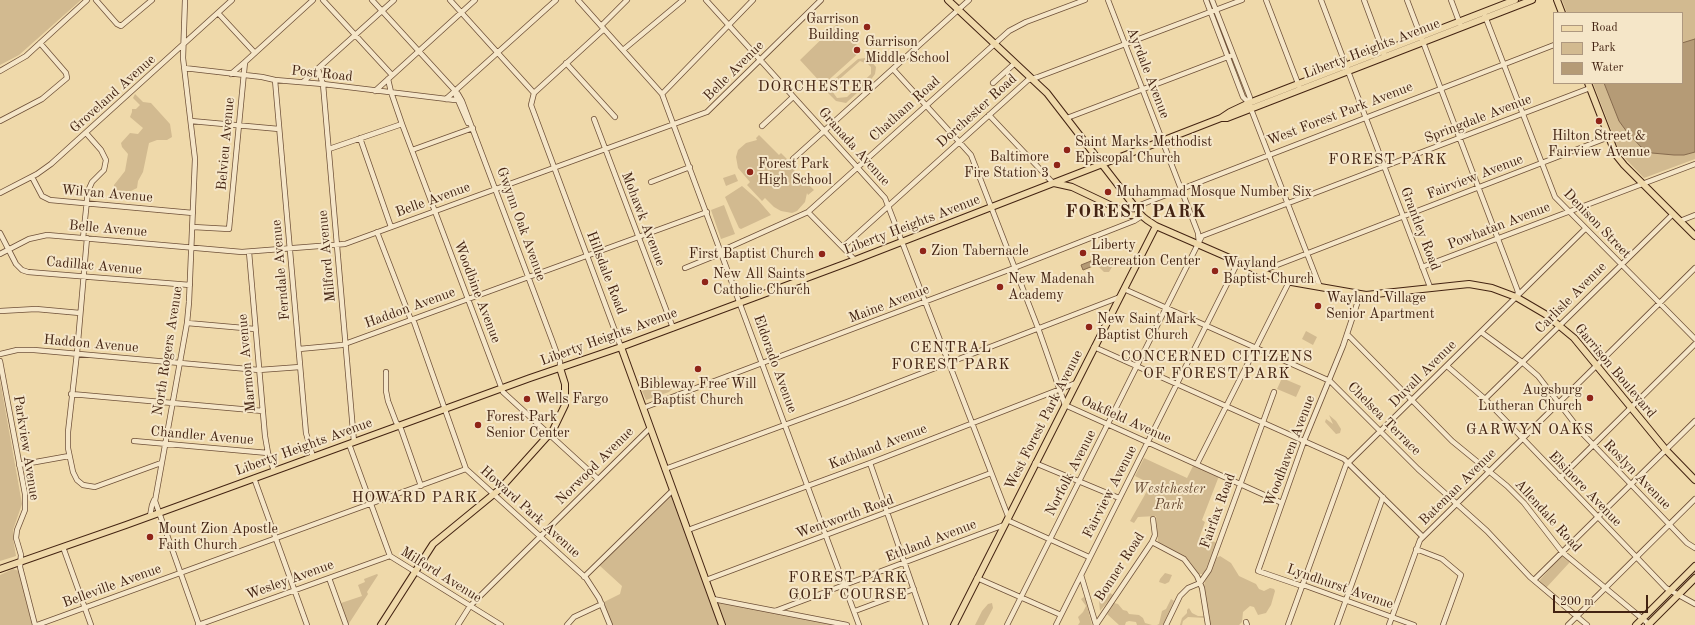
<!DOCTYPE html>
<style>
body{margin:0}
#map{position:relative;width:1695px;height:625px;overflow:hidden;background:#efd9aa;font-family:"Old Standard TT",serif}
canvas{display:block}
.legend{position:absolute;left:1553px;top:12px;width:130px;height:72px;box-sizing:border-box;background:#f5e6c8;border:1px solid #ae987f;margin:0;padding:5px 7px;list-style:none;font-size:12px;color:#432312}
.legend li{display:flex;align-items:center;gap:8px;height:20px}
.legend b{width:20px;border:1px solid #ae987f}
.scale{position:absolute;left:1553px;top:595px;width:95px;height:18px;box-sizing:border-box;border:2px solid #432312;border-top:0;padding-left:5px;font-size:12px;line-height:14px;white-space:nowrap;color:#432312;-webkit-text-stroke:3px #f5e6c8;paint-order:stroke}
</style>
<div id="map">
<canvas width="1695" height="625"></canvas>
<ul class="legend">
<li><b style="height:5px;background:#efd9aa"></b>Road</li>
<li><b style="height:11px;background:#d2ba90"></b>Park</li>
<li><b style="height:11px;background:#b59b76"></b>Water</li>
</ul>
<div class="scale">200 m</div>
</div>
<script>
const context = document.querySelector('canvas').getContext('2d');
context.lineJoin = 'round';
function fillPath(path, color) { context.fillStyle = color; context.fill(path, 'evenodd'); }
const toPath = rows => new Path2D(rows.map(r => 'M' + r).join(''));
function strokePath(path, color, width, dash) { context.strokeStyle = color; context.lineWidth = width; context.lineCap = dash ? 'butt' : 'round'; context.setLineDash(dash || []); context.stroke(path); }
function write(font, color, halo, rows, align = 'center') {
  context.font = font + ' "Old Standard TT",serif'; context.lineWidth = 4; context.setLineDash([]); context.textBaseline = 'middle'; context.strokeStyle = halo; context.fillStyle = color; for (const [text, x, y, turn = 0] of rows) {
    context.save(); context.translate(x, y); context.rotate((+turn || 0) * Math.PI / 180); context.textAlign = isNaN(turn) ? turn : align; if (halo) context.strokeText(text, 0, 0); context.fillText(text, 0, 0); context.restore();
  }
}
fillPath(toPath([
 [0,0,81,0,19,55,0,65],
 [1562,0,1695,0,1695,159,1644,178,1620,153,1593,83,1682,83,1682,13,1567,13],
 [837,24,841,29,836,33,841,39,847,35,862,50,823,85,800,60],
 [865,58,870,60,876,67,875,74,870,81,846,103,836,101,828,93,830,83,858,59],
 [860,61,868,64,871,67,871,74,847,97,837,98,832,91,834,84],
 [1233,59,1248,99,1246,100,1231,60],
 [135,94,143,102,151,103,170,124,172,137,167,140,157,140,149,143,143,172,138,181,137,188,131,191,120,191,114,189,114,185,125,171,128,154,122,147,121,143,130,133,138,134,143,128,130,117,132,112,132,109,136,109,140,105,133,98],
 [759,135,779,155,781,153,796,168,794,171,814,190,808,195,807,193,805,202,797,211,792,213,781,211,774,207,765,198,762,201,747,185,750,182,738,168,736,157,738,150,746,143,757,140,756,138],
 [735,174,738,181,726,186,723,178],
 [742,186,758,200,771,215,741,229,739,228,725,197],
 [724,205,735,234,721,239,711,210],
 [1109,260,1112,267,1109,272,1104,272,1099,267],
 [1306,331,1317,337,1313,345,1302,339],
 [658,376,660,382,646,387,644,381],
 [1282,378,1301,386,1296,397,1277,389],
 [0,380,22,504,13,530,13,538,16,556,0,561],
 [662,384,669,385,672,389,669,392,646,400,642,391],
 [1329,415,1336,421,1341,429,1340,433,1336,434,1325,422,1326,419,1333,424],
 [1144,458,1187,478,1193,466,1219,476,1202,520,1205,522,1200,536,1217,543,1204,574,1198,574,1190,562,1179,554,1161,545,1158,541,1156,516,1138,517,1134,523,1130,521,1151,484,1135,476],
 [670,496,672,496,710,600,839,625,612,625,604,602,620,594,622,586,599,565],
 [1562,555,1570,562,1546,588,1539,581],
 [1220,556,1231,563,1239,576,1256,584,1259,589,1264,591,1270,588,1274,589,1275,591,1271,605,1266,613,1258,615,1254,607,1250,606,1243,612,1242,622,1239,625,1210,625,1204,586,1205,581,1216,558],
 [13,569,19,571,32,625,0,625,0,575],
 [1695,569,1695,576,1679,591,1678,590,1677,587],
 [1165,573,1172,575,1169,582,1165,584,1159,582,1160,579],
 [377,574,378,575,367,592,368,594,348,625,341,603,362,596,358,585,365,582,364,579],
 [1110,593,1113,595,1112,597,1100,611,1099,601,1104,602],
 [1668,596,1671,599,1649,620,1648,620,1647,618],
 [1084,597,1085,598,1092,625,1078,625,1080,622,1078,617,1083,612,1086,606,1081,599],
 [1171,599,1174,601,1163,625,1157,625,1159,624,1162,611,1166,609],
 [992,603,993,608,984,625,975,625,982,611,988,604],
 [1114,603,1118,604,1123,610,1127,611,1129,614,1139,615,1143,618,1145,623,1152,625,1137,625,1136,622,1129,621,1126,622,1125,625,1119,625,1107,614],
 [1189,608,1192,613,1198,616,1204,616,1205,618,1188,617,1183,621,1182,625,1180,625,1182,618,1187,613,1187,610]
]), '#d2ba90');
const water = toPath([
 [1695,39,1695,152,1684,155,1674,155,1652,153,1641,147,1627,132,1619,121,1604,83,1682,83,1682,43,1695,39],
 [1091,261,1093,266,1083,270,1081,265,1091,261]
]);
fillPath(water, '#b59b76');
strokePath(water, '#876b4e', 1);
const minor = toPath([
 [96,0,117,24,121,26,152,0],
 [185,0,183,58,195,159,189,302,187,323,155,501,199,625],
 [323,0,392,75],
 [372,0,458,94,462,101,552,340,560,362,560,368],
 [450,0,534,93],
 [578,0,662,94,859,625],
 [706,0,885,198,1008,516],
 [1108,0,1198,233,1199,243],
 [1206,0,1243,97,1249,103,1251,109,1320,287],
 [1212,0,1249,95,1250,98,1249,103],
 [1266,0,1299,86],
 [1321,0,1430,287],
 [1364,0,1384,54],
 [1407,0,1517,289,1518,292,1517,296],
 [1451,0,1460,24],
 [218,13,255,53],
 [1485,16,1555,197,1695,339],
 [601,26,627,0],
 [604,29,534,93,531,105,621,347],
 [623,50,683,0],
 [566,63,615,117],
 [184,68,262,77,275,80,323,84,455,100,457,99],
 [318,69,323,84,354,442],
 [893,69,971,155,1038,328,1065,405,1282,503],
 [0,71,26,56,87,0],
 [231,74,245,62],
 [388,79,391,92,402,124,503,392,598,479],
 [275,80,306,433,313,457],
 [303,82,394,0],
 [993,83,1015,63],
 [375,91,475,0],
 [454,91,468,123],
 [662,94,753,0],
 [446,99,556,0],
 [989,115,1053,183],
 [1067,118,1233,55],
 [594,119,673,328],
 [0,121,42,99,67,78,66,73,40,43],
 [191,121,279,129],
 [762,126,793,97],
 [360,138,391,227],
 [329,149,402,124],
 [412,150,473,128],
 [793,159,969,0],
 [32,177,42,196,50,200,193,213],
 [651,182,690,167],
 [0,193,37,174,51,164,232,0],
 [1135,207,1554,45],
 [808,212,855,260],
 [1680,221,1695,215],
 [193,227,229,229,245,62,313,0],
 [377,232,411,320],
 [0,233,16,264,22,270,28,272,190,285],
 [83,238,88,191,92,182,104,170,106,160,101,150,86,133],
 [87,238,77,353,68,432,68,448,73,472,77,480,83,485,95,487,161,463],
 [843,247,1028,80,1038,77,1242,0],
 [721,251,808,212,1009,31,1026,22,1085,0],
 [249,252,265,436,268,453,274,471],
 [0,254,29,239,47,235,242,252,345,244,707,112,821,0],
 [1422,267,1695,164],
 [685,268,722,253],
 [1259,272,1609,137],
 [1124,289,1330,381,1418,469,1487,531,1530,577,1587,625],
 [1360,295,1343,346,1304,441,1258,571,1299,585,1306,586,1414,625],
 [0,311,36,309,80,313],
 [413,319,466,469,586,578,599,598,610,625],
 [187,323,255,329],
 [1481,332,1522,362,1538,376,1582,433,1687,543,1695,548],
 [1347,334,1452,441,1507,486,1524,503,1562,552,1650,625],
 [1094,347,1344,459,1423,537],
 [299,349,342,345,707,212],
 [0,354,17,350,34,350,259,370,300,367],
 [0,361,25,494,25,510,17,530,16,538,21,555,20,567,35,625],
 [1447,366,1485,399,1666,588,1695,604],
 [386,372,386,391,388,401,396,422,401,429,421,486],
 [71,394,263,411],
 [1485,399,1673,214],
 [643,408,1014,268,1134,221,1142,216],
 [134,441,268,453],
 [349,444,390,556,501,625],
 [870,463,926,625],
 [1035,463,1119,498],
 [1197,464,1289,282],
 [19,465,69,456],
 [665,469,847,402,1120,297],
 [254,478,307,625],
 [1560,478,1695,344],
 [150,516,152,505,154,500],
 [1007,520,1089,557],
 [688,530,870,463,1076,383],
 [1152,542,1184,559,1197,576,1202,588,1208,625],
 [63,547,91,625],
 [1416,549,1442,559,1461,575,1443,625],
 [1081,575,1096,625],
 [584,577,673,490],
 [329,578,346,625],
 [977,578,1061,615],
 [706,580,991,473],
 [1534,580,1695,421],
 [713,599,847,625],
 [775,611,1004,525],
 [855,611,914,589],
 [1246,622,1247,625],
 [37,625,466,469],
 [198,625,390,556],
 [458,625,470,606,650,428],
 [567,625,574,617,602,604],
 [1007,625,1202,236,1590,88],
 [1056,625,1238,262],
 [1096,625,1152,542,1155,535,1153,519],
 [1166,625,1180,596,1188,588,1200,583,1209,570,1274,392],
 [1288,625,1346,465,1585,229],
 [1337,625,1383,497],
 [1389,625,1420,540,1695,268],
 [1568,625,1695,499]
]);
const major = toPath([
 [948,0,1047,93,1142,216,1147,220,1156,226,1280,280,1366,295,1469,284,1492,288,1516,297,1545,314,1574,338,1666,450,1695,480],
 [1557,0,1562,13],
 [1588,83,1616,155,1624,165,1695,236],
 [1221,118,1227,118,1532,0],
 [1054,183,1072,187,1131,215,1142,216],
 [621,347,722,625],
 [0,569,126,525,530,378,621,347,855,260,1221,118,1230,112,1249,103,1515,0],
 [381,625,433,544,500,489,553,430,565,405,565,384,560,368],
 [954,625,1156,226],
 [1636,625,1695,566],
 [1648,625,1695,578]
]);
strokePath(minor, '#6e5038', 6);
strokePath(major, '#432312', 8);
strokePath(minor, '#f5e6c8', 4.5);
strokePath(major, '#efd9aa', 6);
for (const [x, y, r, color] of [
 [867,27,4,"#8f2418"],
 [857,50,4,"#8f2418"],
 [1599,121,4,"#8f2418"],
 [1067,150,4,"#8f2418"],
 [1057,165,4,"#8f2418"],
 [750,172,4,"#8f2418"],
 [1108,192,4,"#8f2418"],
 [923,251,4,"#8f2418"],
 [1083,253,4,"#8f2418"],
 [822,254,4,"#8f2418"],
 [1215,271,4,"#8f2418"],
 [705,282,4,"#8f2418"],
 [1000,287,4,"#8f2418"],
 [1318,306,4,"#8f2418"],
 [1089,327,4,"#8f2418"],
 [698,369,4,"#8f2418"],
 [1590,398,4,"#8f2418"],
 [527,399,4,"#8f2418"],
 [478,425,4,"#8f2418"],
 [150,537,4,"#8f2418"]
]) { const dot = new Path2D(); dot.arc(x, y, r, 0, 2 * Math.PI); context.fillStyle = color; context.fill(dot); strokePath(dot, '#f5e6c8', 1.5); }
write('14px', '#432312', '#f5e6c8', [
 ["Garrison",859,19,"right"],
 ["Building",859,35,"right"],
 ["Garrison",865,42],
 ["Middle School",865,58],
 ["Hilton Street &",1599,136,"center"],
 ["Fairview Avenue",1599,152,"center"],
 ["Saint Marks Methodist",1075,142],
 ["Episcopal Church",1075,158],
 ["Baltimore",1049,157,"right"],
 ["Fire Station 3",1049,173,"right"],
 ["Forest Park",758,164],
 ["High School",758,180],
 ["Muhammad Mosque Number Six",1116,192],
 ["Liberty",1091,245],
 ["Recreation Center",1091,261],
 ["Zion Tabernacle",931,251],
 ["First Baptist Church",814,254,"right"],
 ["Wayland",1223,263],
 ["Baptist Church",1223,279],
 ["New All Saints",713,274],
 ["Catholic Church",713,290],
 ["New Madenah",1008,279],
 ["Academy",1008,295],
 ["Wayland Village",1326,298],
 ["Senior Apartment",1326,314],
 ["New Saint Mark",1097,319],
 ["Baptist Church",1097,335],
 ["Bibleway Free Will",698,384,"center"],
 ["Baptist Church",698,400,"center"],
 ["Augsburg",1582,390,"right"],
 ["Lutheran Church",1582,406,"right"],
 ["Wells Fargo",535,399],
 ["Forest Park",486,417],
 ["Senior Center",486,433],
 ["Mount Zion Apostle",158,529],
 ["Faith Church",158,545]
], 'left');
write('14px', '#432312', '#f5e6c8', [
 ["Liberty Heights Avenue",1372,49,-21],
 ["Belle Avenue",734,71,-45],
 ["Ayrdale Avenue",1148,73,69],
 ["Post Road",322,74,6],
 ["Groveland Avenue",113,94,-42],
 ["Chatham Road",905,109,-42],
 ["Dorchester Road",977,111,-42],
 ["West Forest Park Avenue",1340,114,-21],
 ["Springdale Avenue",1478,119,-21],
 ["Belvieu Avenue",226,144,-85],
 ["Granada Avenue",854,147,48],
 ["Fairview Avenue",1475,177,-21],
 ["Wilvan Avenue",107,194,5],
 ["Belle Avenue",433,200,-20],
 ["Mohawk Avenue",643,219,69],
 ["Gwynn Oak Avenue",521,224,70],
 ["Denison Street",1597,224,46],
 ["Liberty Heights Avenue",912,225,-21],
 ["Powhatan Avenue",1499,226,-21],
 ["Belle Avenue",108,229,5],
 ["Grantley Road",1420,229,69],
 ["Milford Avenue",327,256,-95],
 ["Cadillac Avenue",94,266,5],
 ["Ferndale Avenue",281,270,-95],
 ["Hillsdale Road",606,273,69],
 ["Woodbine Avenue",477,292,69],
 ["Carlisle Avenue",1571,298,-45],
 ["Maine Avenue",889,304,-21],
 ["Haddon Avenue",410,308,-20],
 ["Liberty Heights Avenue",609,337,-20],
 ["Haddon Avenue",91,344,5],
 ["North Rogers Avenue",168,351,-81],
 ["Marmon Avenue",247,363,-95],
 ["Eldorado Avenue",775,364,70],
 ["Garrison Boulevard",1615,371,50],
 ["Duvall Avenue",1423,374,-45],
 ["Chelsea Terrace",1384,419,45],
 ["West Forest Park Avenue",1044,420,-63],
 ["Oakfield Avenue",1126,420,24],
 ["Chandler Avenue",202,436,5],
 ["Liberty Heights Avenue",304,447,-20],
 ["Kathland Avenue",878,447,-21],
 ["Parkview Avenue",26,448,81],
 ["Woodhaven Avenue",1290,451,-69],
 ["Norwood Avenue",595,466,-45],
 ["Norfolk Avenue",1071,473,-63],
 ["Roslyn Avenue",1637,475,46],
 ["Bateman Avenue",1458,487,-45],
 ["Elsinore Avenue",1585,489,46],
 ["Fairview Avenue",1110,492,-63],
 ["Fairfax Road",1218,511,-70],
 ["Howard Park Avenue",530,512,42],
 ["Allendale Road",1548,516,48],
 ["Wentworth Road",845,517,-20],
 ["Ethland Avenue",931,541,-21],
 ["Bonner Road",1120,567,-57],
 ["Milford Avenue",441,575,32],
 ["Wesley Avenue",290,580,-20],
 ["Belleville Avenue",112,586,-20],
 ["Lyndhurst Avenue",1340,587,19]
]);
write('italic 14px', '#674932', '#f5e6c8', [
 ["Westchester",1169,489],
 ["Park",1169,505]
]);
context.letterSpacing = '1px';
write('15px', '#432312', '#f5e6c8', [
 ["DORCHESTER",816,87],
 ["FOREST PARK",1388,160],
 ["CENTRAL",951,348],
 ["FOREST PARK",951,365],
 ["CONCERNED CITIZENS",1217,357],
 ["OF FOREST PARK",1217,374],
 ["GARWYN OAKS",1530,430],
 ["HOWARD PARK",415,498],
 ["FOREST PARK",848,578],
 ["GOLF COURSE",848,595]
]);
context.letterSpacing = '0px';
context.letterSpacing = '1px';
write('bold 18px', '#432312', '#f5e6c8', [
 ["FOREST PARK",1136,212]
]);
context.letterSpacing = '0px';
</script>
